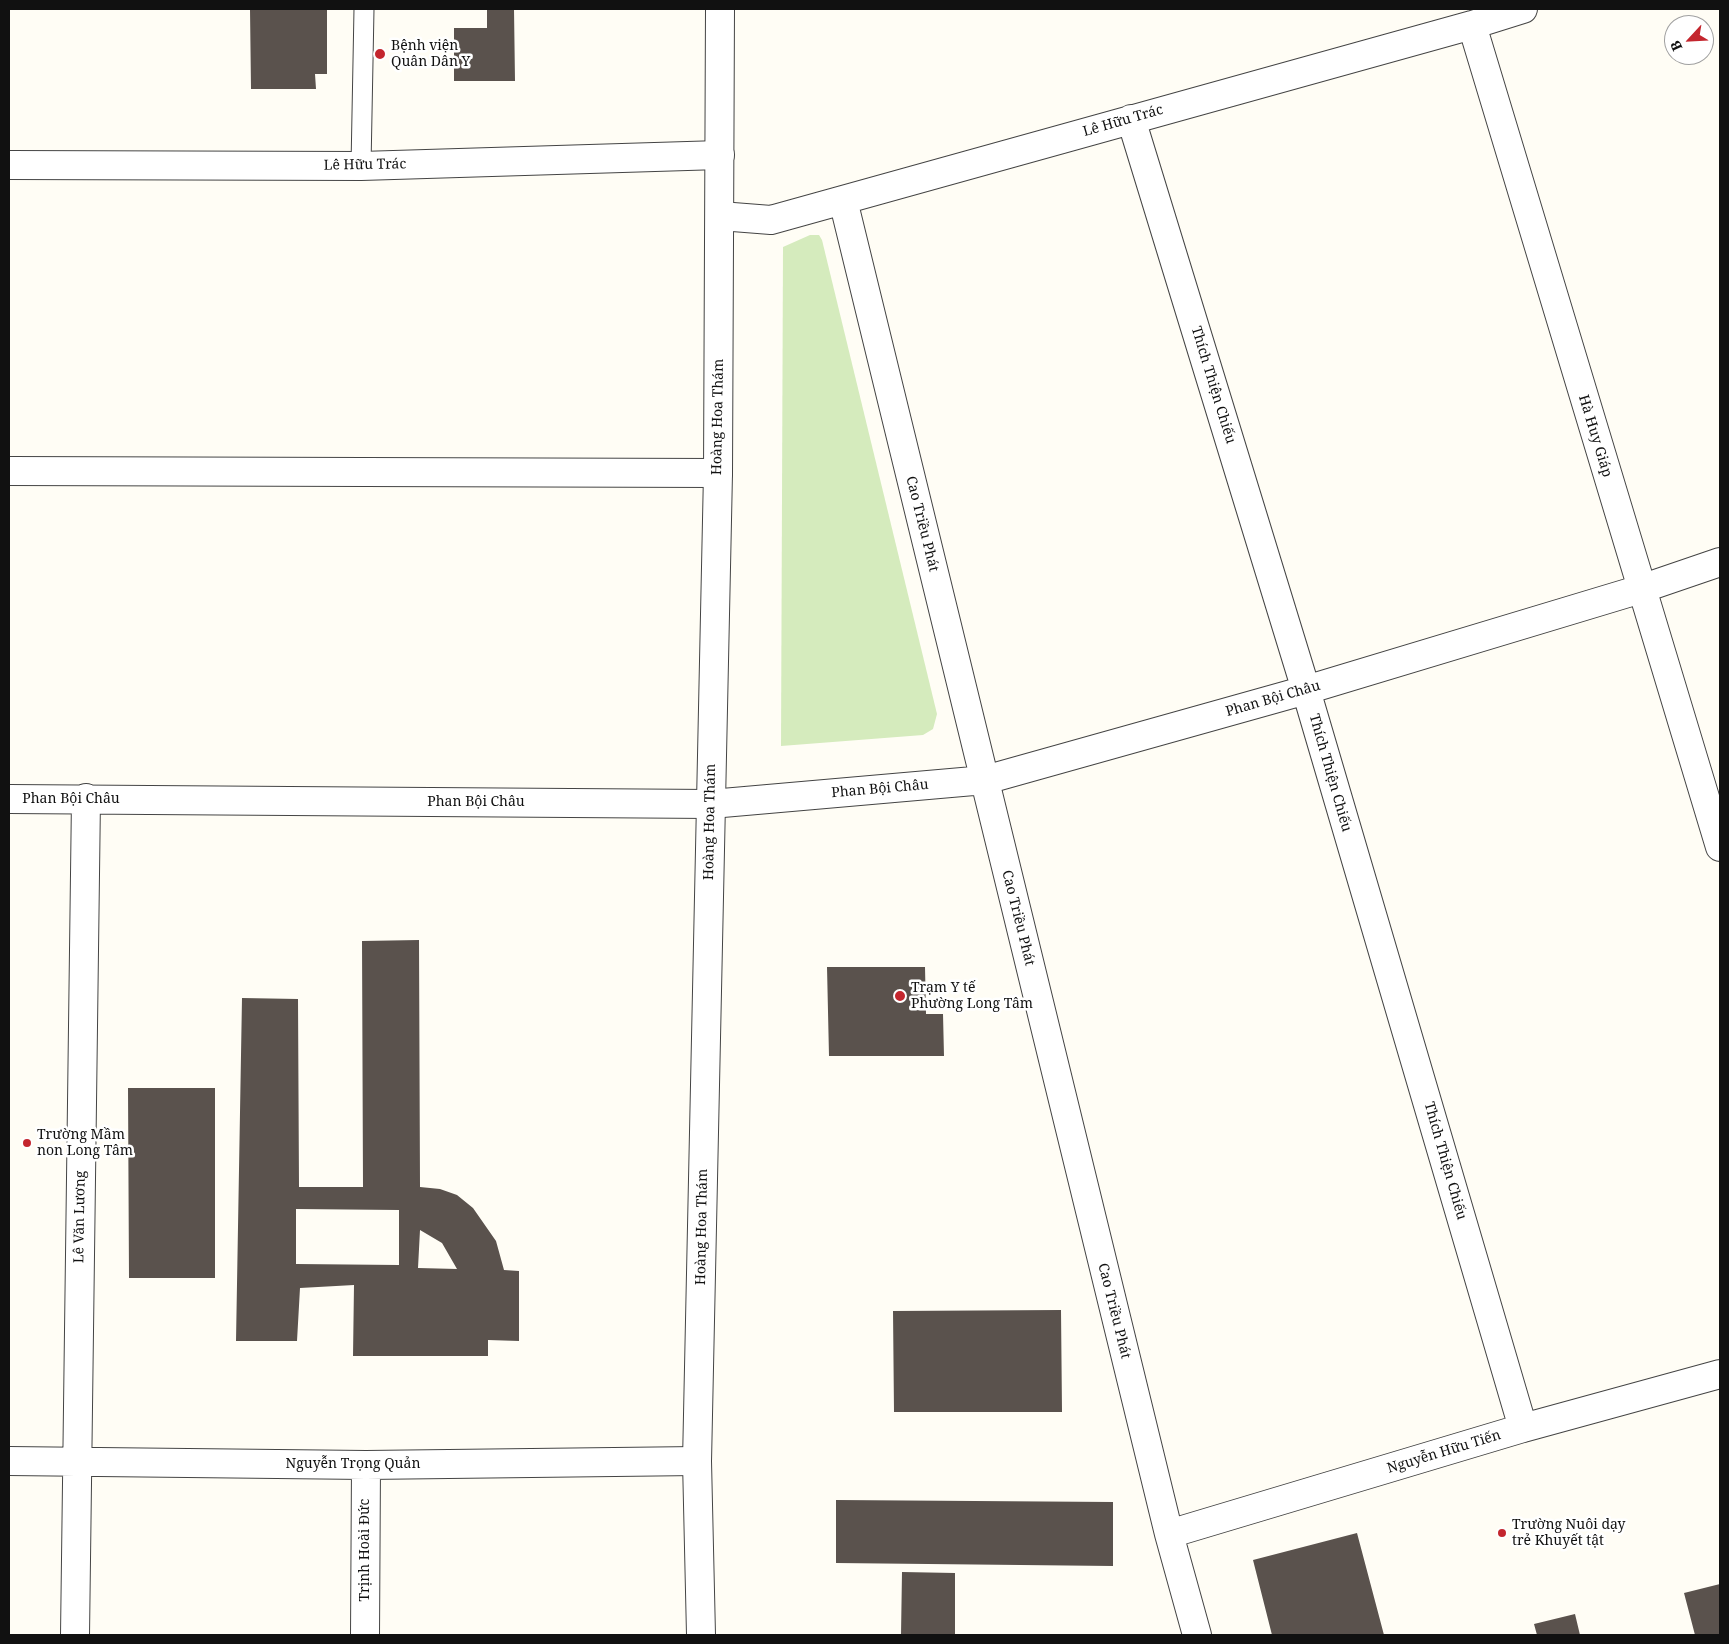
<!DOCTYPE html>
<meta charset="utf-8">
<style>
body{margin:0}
#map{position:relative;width:1729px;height:1644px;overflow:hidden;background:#fffdf5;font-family:"Noto Serif",serif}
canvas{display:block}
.frame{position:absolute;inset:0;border:10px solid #111;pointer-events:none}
.north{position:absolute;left:1664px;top:15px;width:50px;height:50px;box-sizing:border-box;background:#fff;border:1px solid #a0a0a0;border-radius:50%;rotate:245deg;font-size:14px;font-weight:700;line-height:20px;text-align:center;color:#111}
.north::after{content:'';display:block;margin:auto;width:18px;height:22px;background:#c4262e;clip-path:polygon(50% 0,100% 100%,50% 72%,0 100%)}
</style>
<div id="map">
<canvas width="1729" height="1644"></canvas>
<div class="frame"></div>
<div class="north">B</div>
</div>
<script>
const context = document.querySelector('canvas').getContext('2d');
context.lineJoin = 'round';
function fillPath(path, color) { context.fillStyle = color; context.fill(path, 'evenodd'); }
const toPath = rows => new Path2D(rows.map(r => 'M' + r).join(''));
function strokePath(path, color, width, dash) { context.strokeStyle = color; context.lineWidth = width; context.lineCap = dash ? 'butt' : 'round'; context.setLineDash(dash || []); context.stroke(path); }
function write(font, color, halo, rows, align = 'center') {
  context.font = font + ' "Noto Serif",serif'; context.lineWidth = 5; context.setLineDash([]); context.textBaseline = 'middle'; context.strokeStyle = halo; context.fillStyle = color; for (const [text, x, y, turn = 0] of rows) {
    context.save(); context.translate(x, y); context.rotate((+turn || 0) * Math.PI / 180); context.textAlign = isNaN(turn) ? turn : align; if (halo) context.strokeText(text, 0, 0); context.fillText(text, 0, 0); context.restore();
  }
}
fillPath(toPath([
 [810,235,819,235,822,240,937,714,933,729,923,735,781,746,783,247]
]), '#d5ebbd');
fillPath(toPath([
 [250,9,327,9,327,74,315,74,316,89,251,89],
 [487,9,514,9,515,81,454,81,454,28,487,28],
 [419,940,420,1187,440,1189,457,1195,473,1208,496,1241,504,1270,519,1271,519,1341,488,1340,488,1356,353,1356,354,1285,300,1288,297,1341,236,1341,242,998,298,999,299,1187,363,1187,362,941],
 [296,1209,399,1210,399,1265,296,1264],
 [420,1230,442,1243,457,1269,418,1268],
 [827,967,925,967,926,1014,943,1014,944,1056,829,1056],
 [128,1088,215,1088,215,1278,129,1278],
 [1061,1310,1062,1412,894,1412,893,1311],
 [836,1500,1113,1502,1113,1566,836,1563],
 [1357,1533,1384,1635,1272,1635,1253,1560],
 [902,1572,955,1573,955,1635,901,1635],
 [1720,1584,1720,1635,1695,1635,1684,1593],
 [1575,1614,1580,1635,1537,1635,1534,1624]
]), '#5a524d');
const service = toPath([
 [361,166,364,9]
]);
const minor = toPath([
 [1472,25,1720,847],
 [1131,119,1306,690,1523,1428],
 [9,165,361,166,720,155],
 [843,200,1169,1534,1197,1635],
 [720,216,771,220,1472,25,1523,9],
 [9,471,718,473],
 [9,799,711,804,985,780,1306,690,1641,589,1720,562],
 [9,1461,366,1465,697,1461],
 [1169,1534,1523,1428,1720,1374],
 [75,1635,86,798],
 [365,1635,366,1465]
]);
const tertiary = toPath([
 [701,1635,697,1461,718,473,720,9]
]);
strokePath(service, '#444', 21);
strokePath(minor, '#444', 30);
strokePath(tertiary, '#444', 30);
strokePath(service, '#fff', 19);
strokePath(minor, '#fff', 28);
strokePath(tertiary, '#fff', 28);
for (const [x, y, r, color] of [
 [380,54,6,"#c4262e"],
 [900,996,6,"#c4262e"],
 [27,1143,5,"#c4262e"],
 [1502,1533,5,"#c4262e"]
]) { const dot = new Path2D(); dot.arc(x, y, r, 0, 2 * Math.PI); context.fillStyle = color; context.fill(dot); strokePath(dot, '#fff', 2); }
write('14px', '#111', '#fff', [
 ["Bệnh viện",391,46],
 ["Quân Dân Y",391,62],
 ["Trạm Y tế",911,988],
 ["Phường Long Tâm",911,1004],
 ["Trường Mầm",37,1135],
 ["non Long Tâm",37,1151],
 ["Trường Nuôi dạy",1512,1525],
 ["trẻ Khuyết tật",1512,1541]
], 'left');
write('14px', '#111', '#fff', [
 ["Lê Hữu Trác",1123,121,-16],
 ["Lê Hữu Trác",365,165,-1],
 ["Thích Thiện Chiếu",1213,385,73],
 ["Hoàng Hoa Thám",718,417,-89],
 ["Hà Huy Giáp",1595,436,73],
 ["Cao Triều Phát",922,524,76],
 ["Phan Bội Châu",1273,699,-16],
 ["Thích Thiện Chiếu",1330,773,74],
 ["Phan Bội Châu",880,789,-5],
 ["Phan Bội Châu",71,799],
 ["Phan Bội Châu",476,802],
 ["Hoàng Hoa Thám",710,822,-89],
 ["Cao Triều Phát",1018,918,76],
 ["Thích Thiện Chiếu",1445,1161,74],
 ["Lê Văn Lương",80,1217,-89],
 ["Hoàng Hoa Thám",702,1227,-89],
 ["Cao Triều Phát",1114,1311,76],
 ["Nguyễn Hữu Tiến",1444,1452,-17],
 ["Nguyễn Trọng Quản",353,1464],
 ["Trịnh Hoài Đức",365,1550,-90]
]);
</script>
